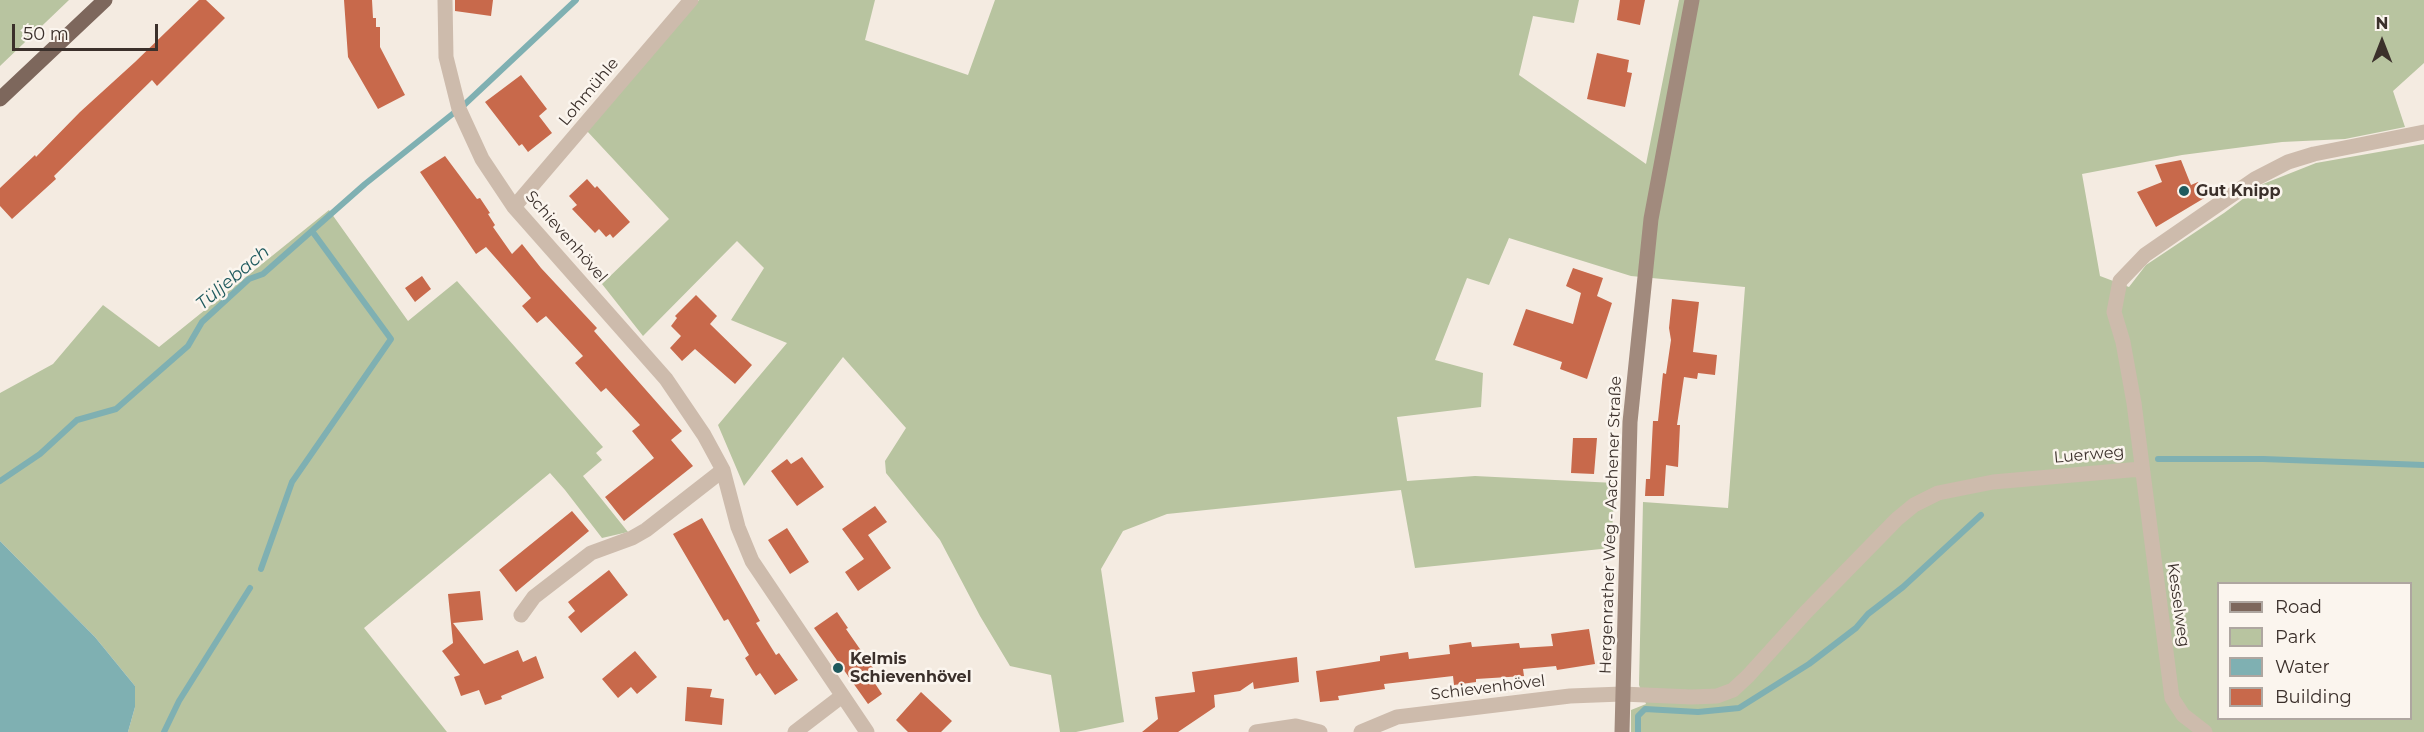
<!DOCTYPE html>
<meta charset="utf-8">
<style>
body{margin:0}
#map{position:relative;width:2424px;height:732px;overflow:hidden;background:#f4ebe1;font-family:Montserrat,sans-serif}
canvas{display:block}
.legend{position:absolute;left:2217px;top:582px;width:195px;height:138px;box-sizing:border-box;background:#fbf5ee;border:2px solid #aea6a0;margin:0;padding:8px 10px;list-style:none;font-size:18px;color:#3b302b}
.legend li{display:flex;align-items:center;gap:12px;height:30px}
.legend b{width:30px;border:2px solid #aea6a0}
.north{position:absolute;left:2352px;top:12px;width:60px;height:60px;-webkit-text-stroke:4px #fbf5ee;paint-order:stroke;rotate:0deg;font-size:16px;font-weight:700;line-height:24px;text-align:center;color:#3b302b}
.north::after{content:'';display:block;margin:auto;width:21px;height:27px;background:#3b302b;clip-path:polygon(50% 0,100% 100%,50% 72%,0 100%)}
.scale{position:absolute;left:12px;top:24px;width:146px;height:27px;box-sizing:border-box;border:3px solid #3b302b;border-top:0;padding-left:8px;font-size:18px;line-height:21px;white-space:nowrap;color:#3b302b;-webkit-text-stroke:4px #fbf5ee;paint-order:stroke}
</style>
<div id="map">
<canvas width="2424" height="732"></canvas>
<ul class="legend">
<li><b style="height:8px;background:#7d675c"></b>Road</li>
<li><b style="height:16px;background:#b8c4a0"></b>Park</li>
<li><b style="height:16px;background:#7fb0b2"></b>Water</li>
<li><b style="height:16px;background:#c8694b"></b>Building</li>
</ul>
<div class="north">N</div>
<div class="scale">50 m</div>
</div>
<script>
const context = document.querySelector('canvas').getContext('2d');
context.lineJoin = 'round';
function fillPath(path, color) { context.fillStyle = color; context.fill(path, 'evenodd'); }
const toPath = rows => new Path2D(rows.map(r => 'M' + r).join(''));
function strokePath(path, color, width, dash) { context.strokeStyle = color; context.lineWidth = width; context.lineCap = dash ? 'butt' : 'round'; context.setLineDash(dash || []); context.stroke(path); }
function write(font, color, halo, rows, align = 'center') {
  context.font = font + ' Montserrat,sans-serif'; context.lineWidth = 5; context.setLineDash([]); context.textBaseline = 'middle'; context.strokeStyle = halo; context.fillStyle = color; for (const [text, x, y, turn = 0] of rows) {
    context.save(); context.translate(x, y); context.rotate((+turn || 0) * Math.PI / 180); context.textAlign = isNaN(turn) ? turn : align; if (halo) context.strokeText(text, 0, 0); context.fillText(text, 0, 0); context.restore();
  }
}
fillPath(toPath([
 [0,0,69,0,0,66],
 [699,0,875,0,865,40,968,75,995,0,1579,0,1574,23,1533,16,1519,75,1646,164,1679,0,2424,0,2424,63,2393,91,2405,127,2345,139,2282,142,2182,155,2082,174,2100,276,2129,287,2146,265,2224,213,2263,184,2316,163,2424,144,2424,732,1631,732,1631,710,1646,704,1639,685,1643,502,1728,508,1745,287,1631,276,1509,238,1489,285,1467,278,1435,360,1483,373,1481,407,1397,417,1407,481,1475,476,1615,483,1611,548,1415,568,1401,490,1167,514,1123,531,1101,569,1124,722,1076,732,1060,732,1051,675,1010,666,980,616,940,540,886,473,885,461,906,428,843,357,744,486,718,425,787,343,731,320,764,268,737,241,643,336,602,284,669,219,587,131],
 [2218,584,2410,584,2410,718,2218,718],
 [329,210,408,321,457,281,603,447,596,453,602,460,583,476,628,532,602,538,565,490,550,473,364,628,447,732,128,732,135,707,135,686,95,637,0,541,0,393,53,364,103,305,159,347]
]), '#b8c4a0');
fillPath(toPath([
 [0,541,95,637,135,686,135,707,128,732,0,732]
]), '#7fb0b2');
strokePath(toPath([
 [464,105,576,0],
 [2158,459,2263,459,2424,465],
 [0,481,40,454,77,420,116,409,188,346,202,322,249,279,263,274,365,184,455,112],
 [261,569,292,482,391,339,312,231],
 [164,732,179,701,250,588],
 [1638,732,1638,716,1645,709,1698,712,1739,708,1809,664,1856,628,1868,614,1903,587,1981,515]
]), '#7fb0b2', 6);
fillPath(toPath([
 [199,0,206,0,225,18,157,86,152,80,54,176,56,179,12,219,0,206,0,188,35,155,36,157,80,112,135,62],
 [344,0,372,0,373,18,376,18,376,27,380,27,380,47,405,95,378,109,348,57],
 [455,0,493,0,491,16,455,11],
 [1620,0,1645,0,1640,25,1617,20],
 [1597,53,1629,60,1627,72,1632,73,1625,107,1587,99],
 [521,75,547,109,539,116,552,133,528,152,522,144,519,146,485,102],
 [445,156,477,199,480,198,490,213,488,214,495,225,493,227,512,254,522,244,541,268,597,328,594,331,682,431,671,440,693,466,624,521,605,497,654,458,632,431,640,425,606,388,601,392,575,363,583,356,546,316,537,323,522,306,531,298,486,247,476,254,420,172],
 [2181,160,2191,185,2198,182,2206,197,2156,227,2137,192,2162,182,2155,165],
 [587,179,595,188,597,186,630,222,613,238,610,234,606,237,599,229,595,233,572,209,577,205,569,196],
 [1573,268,1603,278,1597,296,1612,303,1587,379,1560,369,1562,362,1513,345,1526,309,1573,324,1581,293,1566,286],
 [422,276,431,289,415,302,405,288],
 [696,295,717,316,710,324,752,365,735,384,695,349,682,361,670,348,681,336,671,326,677,318,675,316],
 [1672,299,1699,302,1693,352,1717,355,1715,375,1698,373,1697,379,1684,377,1677,425,1680,425,1678,467,1666,465,1664,496,1645,496,1646,479,1650,479,1653,421,1658,421,1663,373,1666,374,1671,340,1669,328],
 [1573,438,1597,438,1594,474,1571,473],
 [802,457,824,487,797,506,771,471,787,459,791,464],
 [875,506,887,522,868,535,891,568,858,591,845,572,864,559,842,529],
 [572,511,589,531,516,592,499,570],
 [702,518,760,621,756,623,776,655,779,653,798,680,775,695,760,673,756,676,745,658,749,655,728,619,724,621,673,534],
 [787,528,809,562,790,574,768,540],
 [609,570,628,595,581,633,568,617,575,611,568,602],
 [480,591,483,620,453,623,484,664,518,650,523,662,536,656,544,678,501,696,502,699,485,705,479,690,461,696,454,677,460,675,442,651,453,643,448,594],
 [837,612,848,628,846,629,876,672,870,676,882,694,868,704,814,628],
 [1589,629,1595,664,1557,670,1556,666,1523,669,1524,676,1476,679,1476,682,1454,685,1453,676,1384,684,1385,689,1338,696,1339,700,1320,702,1316,671,1380,661,1380,656,1408,652,1409,659,1450,654,1449,645,1471,642,1472,647,1519,643,1520,648,1553,646,1551,634],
 [635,651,657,677,637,694,631,687,618,698,602,679],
 [1297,657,1299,682,1254,689,1253,682,1240,691,1214,695,1215,707,1178,732,1142,732,1158,719,1155,697,1195,692,1192,672],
 [687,687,712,689,710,697,724,699,722,725,685,721],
 [921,692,952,721,941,732,908,732,896,720]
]), '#c8694b');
strokePath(toPath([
 [445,0,446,57,459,109,482,159,514,207,666,379,704,435,723,470,738,527,752,561,867,732],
 [514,207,691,0],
 [521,615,534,597,591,553,632,538,646,530,723,470],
 [795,732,842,696],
 [1256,732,1296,726,1320,732],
 [1361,732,1397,717,1570,696,1622,694,1692,697,1717,696,1733,690,1748,676,1806,612,1897,519,1914,505,1938,493,1993,482,2141,469],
 [2205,732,2183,715,2172,698,2134,403,2123,342,2114,312,2120,281,2145,255,2255,179,2288,162,2314,154,2424,132]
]), '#cdbbac', 15);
strokePath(toPath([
 [1622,732,1630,422,1651,219,1692,0]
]), '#a18a7d', 15);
strokePath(toPath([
 [0,99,105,0]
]), '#7d675c', 15);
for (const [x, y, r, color] of [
 [2184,191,6,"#1f5a5e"],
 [838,668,6,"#1f5a5e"]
]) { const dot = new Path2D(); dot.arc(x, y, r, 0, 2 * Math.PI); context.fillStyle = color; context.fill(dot); strokePath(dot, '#fbf5ee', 2); }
write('16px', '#3b302b', '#fbf5ee', [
 ["Lohmühle",589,92,-50],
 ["Schievenhövel",566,237,49],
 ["Luerweg",2089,455,-5],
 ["Hergenrather Weg - Aachener Straße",1611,525,-88],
 ["Kesselweg",2178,605,82],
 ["Schievenhövel",1488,688,-7]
]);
write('bold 16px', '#3b302b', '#fbf5ee', [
 ["Gut Knipp",2196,191],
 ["Kelmis",850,659],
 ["Schievenhövel",850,677]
], 'left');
write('italic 18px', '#1f5a5e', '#fbf5ee', [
 ["Tüljebach",233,278,-40]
]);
</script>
